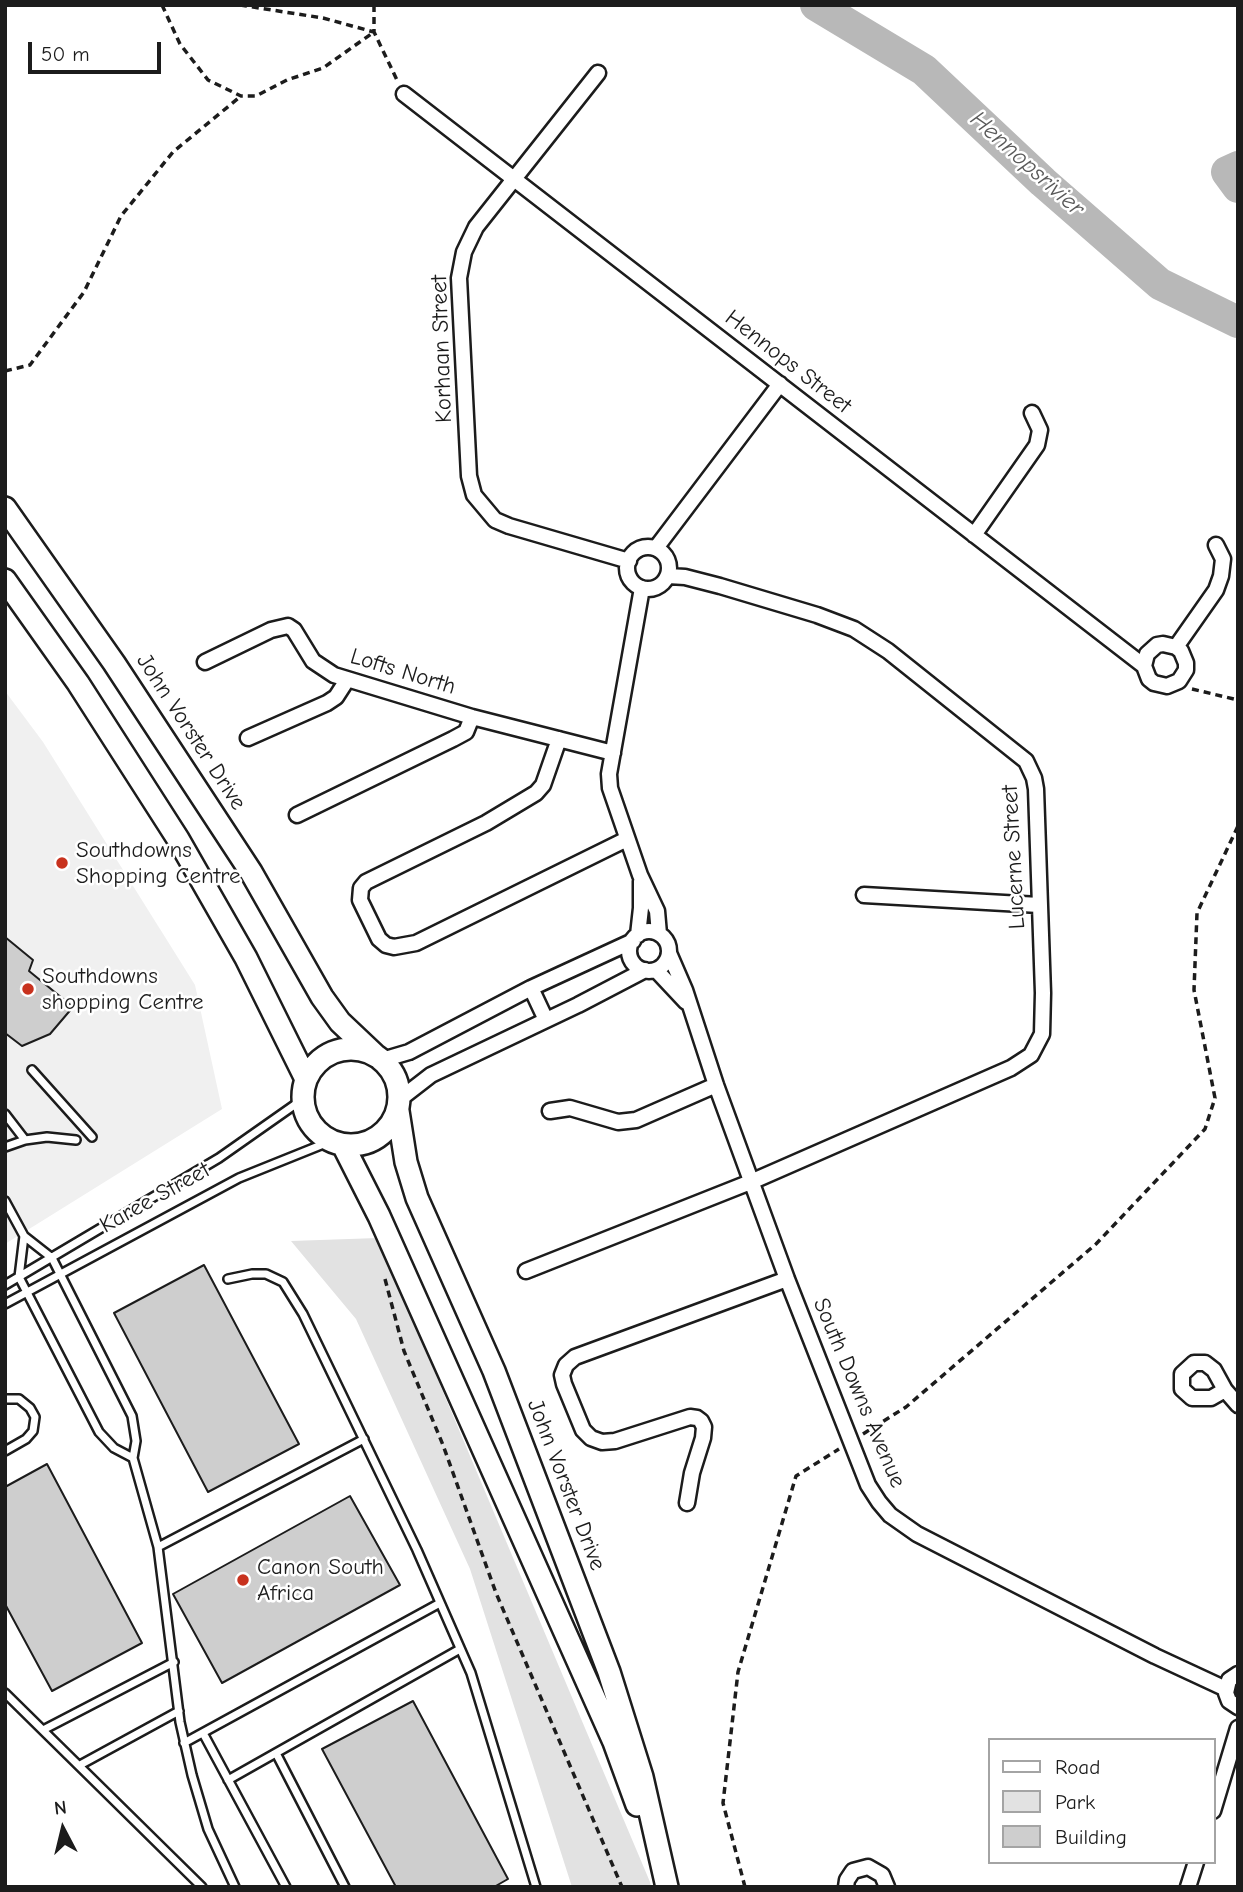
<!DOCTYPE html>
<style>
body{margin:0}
#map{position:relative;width:1243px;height:1892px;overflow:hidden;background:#fff;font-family:"Comic Neue",sans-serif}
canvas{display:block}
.frame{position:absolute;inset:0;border:7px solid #1c1c1c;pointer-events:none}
.legend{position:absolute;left:988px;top:1738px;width:228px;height:126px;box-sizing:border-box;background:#fff;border:2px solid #a4a4a4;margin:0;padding:9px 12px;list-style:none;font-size:21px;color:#1c1c1c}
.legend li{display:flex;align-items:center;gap:14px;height:35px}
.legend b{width:35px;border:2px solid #a4a4a4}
.north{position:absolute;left:28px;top:1794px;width:70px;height:70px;-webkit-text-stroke:5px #fff;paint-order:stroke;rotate:353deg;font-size:19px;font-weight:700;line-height:28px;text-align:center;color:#1c1c1c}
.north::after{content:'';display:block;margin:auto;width:24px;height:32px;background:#1c1c1c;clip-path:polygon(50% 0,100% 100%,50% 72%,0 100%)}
.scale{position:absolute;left:28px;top:42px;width:133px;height:32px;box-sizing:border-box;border:4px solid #1c1c1c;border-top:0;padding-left:9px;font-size:21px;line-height:24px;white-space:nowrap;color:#1c1c1c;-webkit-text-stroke:5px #fff;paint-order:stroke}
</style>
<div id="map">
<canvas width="1243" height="1892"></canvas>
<div class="frame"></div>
<ul class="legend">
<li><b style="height:9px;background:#fff"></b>Road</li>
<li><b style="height:19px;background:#e2e2e2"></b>Park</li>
<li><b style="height:19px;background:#cecece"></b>Building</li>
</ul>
<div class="north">N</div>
<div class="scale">50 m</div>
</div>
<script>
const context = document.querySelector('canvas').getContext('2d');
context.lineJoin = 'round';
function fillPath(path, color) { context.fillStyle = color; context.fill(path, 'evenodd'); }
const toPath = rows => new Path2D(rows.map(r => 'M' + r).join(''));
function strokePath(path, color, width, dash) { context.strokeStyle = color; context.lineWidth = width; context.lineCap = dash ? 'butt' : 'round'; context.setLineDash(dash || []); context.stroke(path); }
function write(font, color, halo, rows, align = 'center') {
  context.font = font + ' "Comic Neue",sans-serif'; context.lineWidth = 5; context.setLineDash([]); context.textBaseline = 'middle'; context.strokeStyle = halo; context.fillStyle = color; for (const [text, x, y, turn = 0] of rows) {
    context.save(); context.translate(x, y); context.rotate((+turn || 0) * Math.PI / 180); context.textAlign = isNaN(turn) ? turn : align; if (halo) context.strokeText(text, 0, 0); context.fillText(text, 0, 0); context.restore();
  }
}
fillPath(toPath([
 [5,691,43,742,195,985,222,1109,5,1244]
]), '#f0f0f0');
fillPath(toPath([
 [378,1238,650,1882,651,1887,572,1887,470,1569,356,1319,291,1241]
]), '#e2e2e2');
strokePath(toPath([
 [816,5,924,70,1043,182,1160,284,1238,322],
 [1238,167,1227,172,1238,187]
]), '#b8b8b8', 32);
const building = toPath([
 [5,937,33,960,29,971,73,1007,50,1034,22,1046,5,1033,5,937],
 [204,1265,299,1444,208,1492,114,1313,204,1265],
 [47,1464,142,1643,52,1691,5,1604,5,1487,47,1464],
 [350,1496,400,1585,222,1683,173,1594,350,1496],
 [413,1701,508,1879,494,1887,396,1887,322,1749,413,1701]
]);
fillPath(building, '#cecece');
strokePath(building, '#1c1c1c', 2);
const lane = toPath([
 [32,1070,92,1137],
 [5,1114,25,1140],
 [5,1147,25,1140,47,1137,76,1140],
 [5,1201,24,1236,52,1258,132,1416,136,1441,133,1458,158,1547,180,1722,192,1775,208,1829,235,1887],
 [24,1236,19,1277,99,1432,114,1448,133,1458],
 [228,1279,252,1274,266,1274,283,1282,303,1314,417,1550,471,1673,536,1887],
 [5,1285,219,1158,303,1099],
 [5,1304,239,1178,331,1141],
 [5,1399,19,1399,30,1408,35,1417,33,1431,26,1439,5,1451],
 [158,1547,364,1439],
 [5,1693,202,1887],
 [43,1730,174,1662],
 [203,1733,286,1887],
 [184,1743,440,1603],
 [276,1753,345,1887],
 [80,1765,179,1711],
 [228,1780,460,1649]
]);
const street = toPath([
 [598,73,476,227,464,252,459,278,469,476,474,495,495,520,509,526,629,561],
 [404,94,1144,666,1149,679,1154,683,1167,686,1179,681,1186,670,1186,663,1181,651,1176,647,1163,644,1157,645,1147,654,1144,666],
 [974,535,1037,445,1040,430,1032,413],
 '627 568a21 21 0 1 1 42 0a21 21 0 1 1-42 0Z',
 [656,548,780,384],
 [642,588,609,774,610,788,640,875,657,911,659,934],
 [1176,647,1216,590,1221,576,1223,559,1216,545],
 [205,662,271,630,288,626,294,630,313,661,334,675,472,717,613,753],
 [248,738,327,703,336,697,347,680],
 [559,739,543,785,536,793,486,823,366,882,361,888,360,900,379,939,386,945,394,947,416,943,627,839],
 [297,815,453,739,466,732,472,717],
 [864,895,1039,905],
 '629 951a20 20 0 1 1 40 0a20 20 0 1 1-40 0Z',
 [638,935,641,908,641,881],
 [669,953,685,990,716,1085,787,1279,868,1485,879,1502,890,1515,917,1534,1155,1656,1226,1689],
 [656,970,686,1002],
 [531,988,546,1020],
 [382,1060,409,1052,531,988,633,941],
 [400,1099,431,1075,578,1005,645,970],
 [550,1111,570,1108,618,1122,636,1120,716,1085],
 [526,1271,753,1181,1011,1068,1031,1055,1042,1034,1043,993,1036,789,1034,778,1026,761,888,651,854,629,817,615,720,586,685,577,668,576],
 [1225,1390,1211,1398,1192,1398,1182,1389,1182,1374,1194,1363,1205,1363,1214,1370,1225,1390,1238,1405],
 [687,1503,692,1473,703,1438,704,1427,701,1421,697,1418,690,1417,615,1441,602,1442,591,1438,583,1430,564,1384,562,1375,566,1365,575,1357,787,1279],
 [1238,1674,1229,1680,1226,1693,1229,1701,1238,1707],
 [1213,1811,1238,1728],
 [846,1887,847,1880,853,1871,868,1867,882,1875,887,1887],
 [1188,1887,1196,1862]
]);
const secondary = toPath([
 [5,508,114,663,251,872,322,997,340,1022,376,1056],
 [5,580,78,683,178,839,246,958,306,1079],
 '303 1097a48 48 0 1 1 96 0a48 48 0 1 1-96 0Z',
 [398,1111,406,1162,417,1198,494,1371,609,1672,642,1777,667,1887],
 [343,1145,379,1216,614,1742,637,1805]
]);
strokePath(lane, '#1c1c1c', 12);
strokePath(street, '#1c1c1c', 19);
strokePath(secondary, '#1c1c1c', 26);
strokePath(toPath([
 [162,5,180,44,208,80,241,96,256,96,287,80,323,68,374,32],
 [240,5,323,18,374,32],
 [374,5,374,32,397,80],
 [5,371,30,365,84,292,121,216,173,152,241,96],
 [1192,689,1238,700],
 [385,1279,404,1351,443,1445,496,1593,622,1887],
 [863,1434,906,1407,1096,1244,1205,1129,1215,1098,1194,990,1197,913,1238,826],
 [745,1887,723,1803,738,1672,796,1476,839,1449]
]), '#1c1c1c', 3.5, [7, 5]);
strokePath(lane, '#fff', 7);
strokePath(street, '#fff', 14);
strokePath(secondary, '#fff', 21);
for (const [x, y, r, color] of [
 [62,863,7,"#c8321e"],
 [28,989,7,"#c8321e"],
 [243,1580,7,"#c8321e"]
]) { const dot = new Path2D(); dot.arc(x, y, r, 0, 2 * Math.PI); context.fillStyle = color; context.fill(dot); strokePath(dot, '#fff', 2.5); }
write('23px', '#1c1c1c', '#fff', [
 ["Korhaan Street",442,349,-92],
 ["Hennops Street",788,362,38],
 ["Lofts North",403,672,17],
 ["John Vorster Drive",191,732,57],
 ["Lucerne Street",1014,857,-93],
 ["Karee Street",155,1198,-29],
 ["South Downs Avenue",859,1393,67],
 ["John Vorster Drive",566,1485,69]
]);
write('23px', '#1c1c1c', '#fff', [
 ["Southdowns",76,850],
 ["Shopping Centre",76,876],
 ["Southdowns",42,976],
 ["shopping Centre",42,1002],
 ["Canon South",257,1567],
 ["Africa",257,1593]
], 'left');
write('italic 24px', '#5a5a5a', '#fff', [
 ["Hennopsrivier",1027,164,42]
]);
</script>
